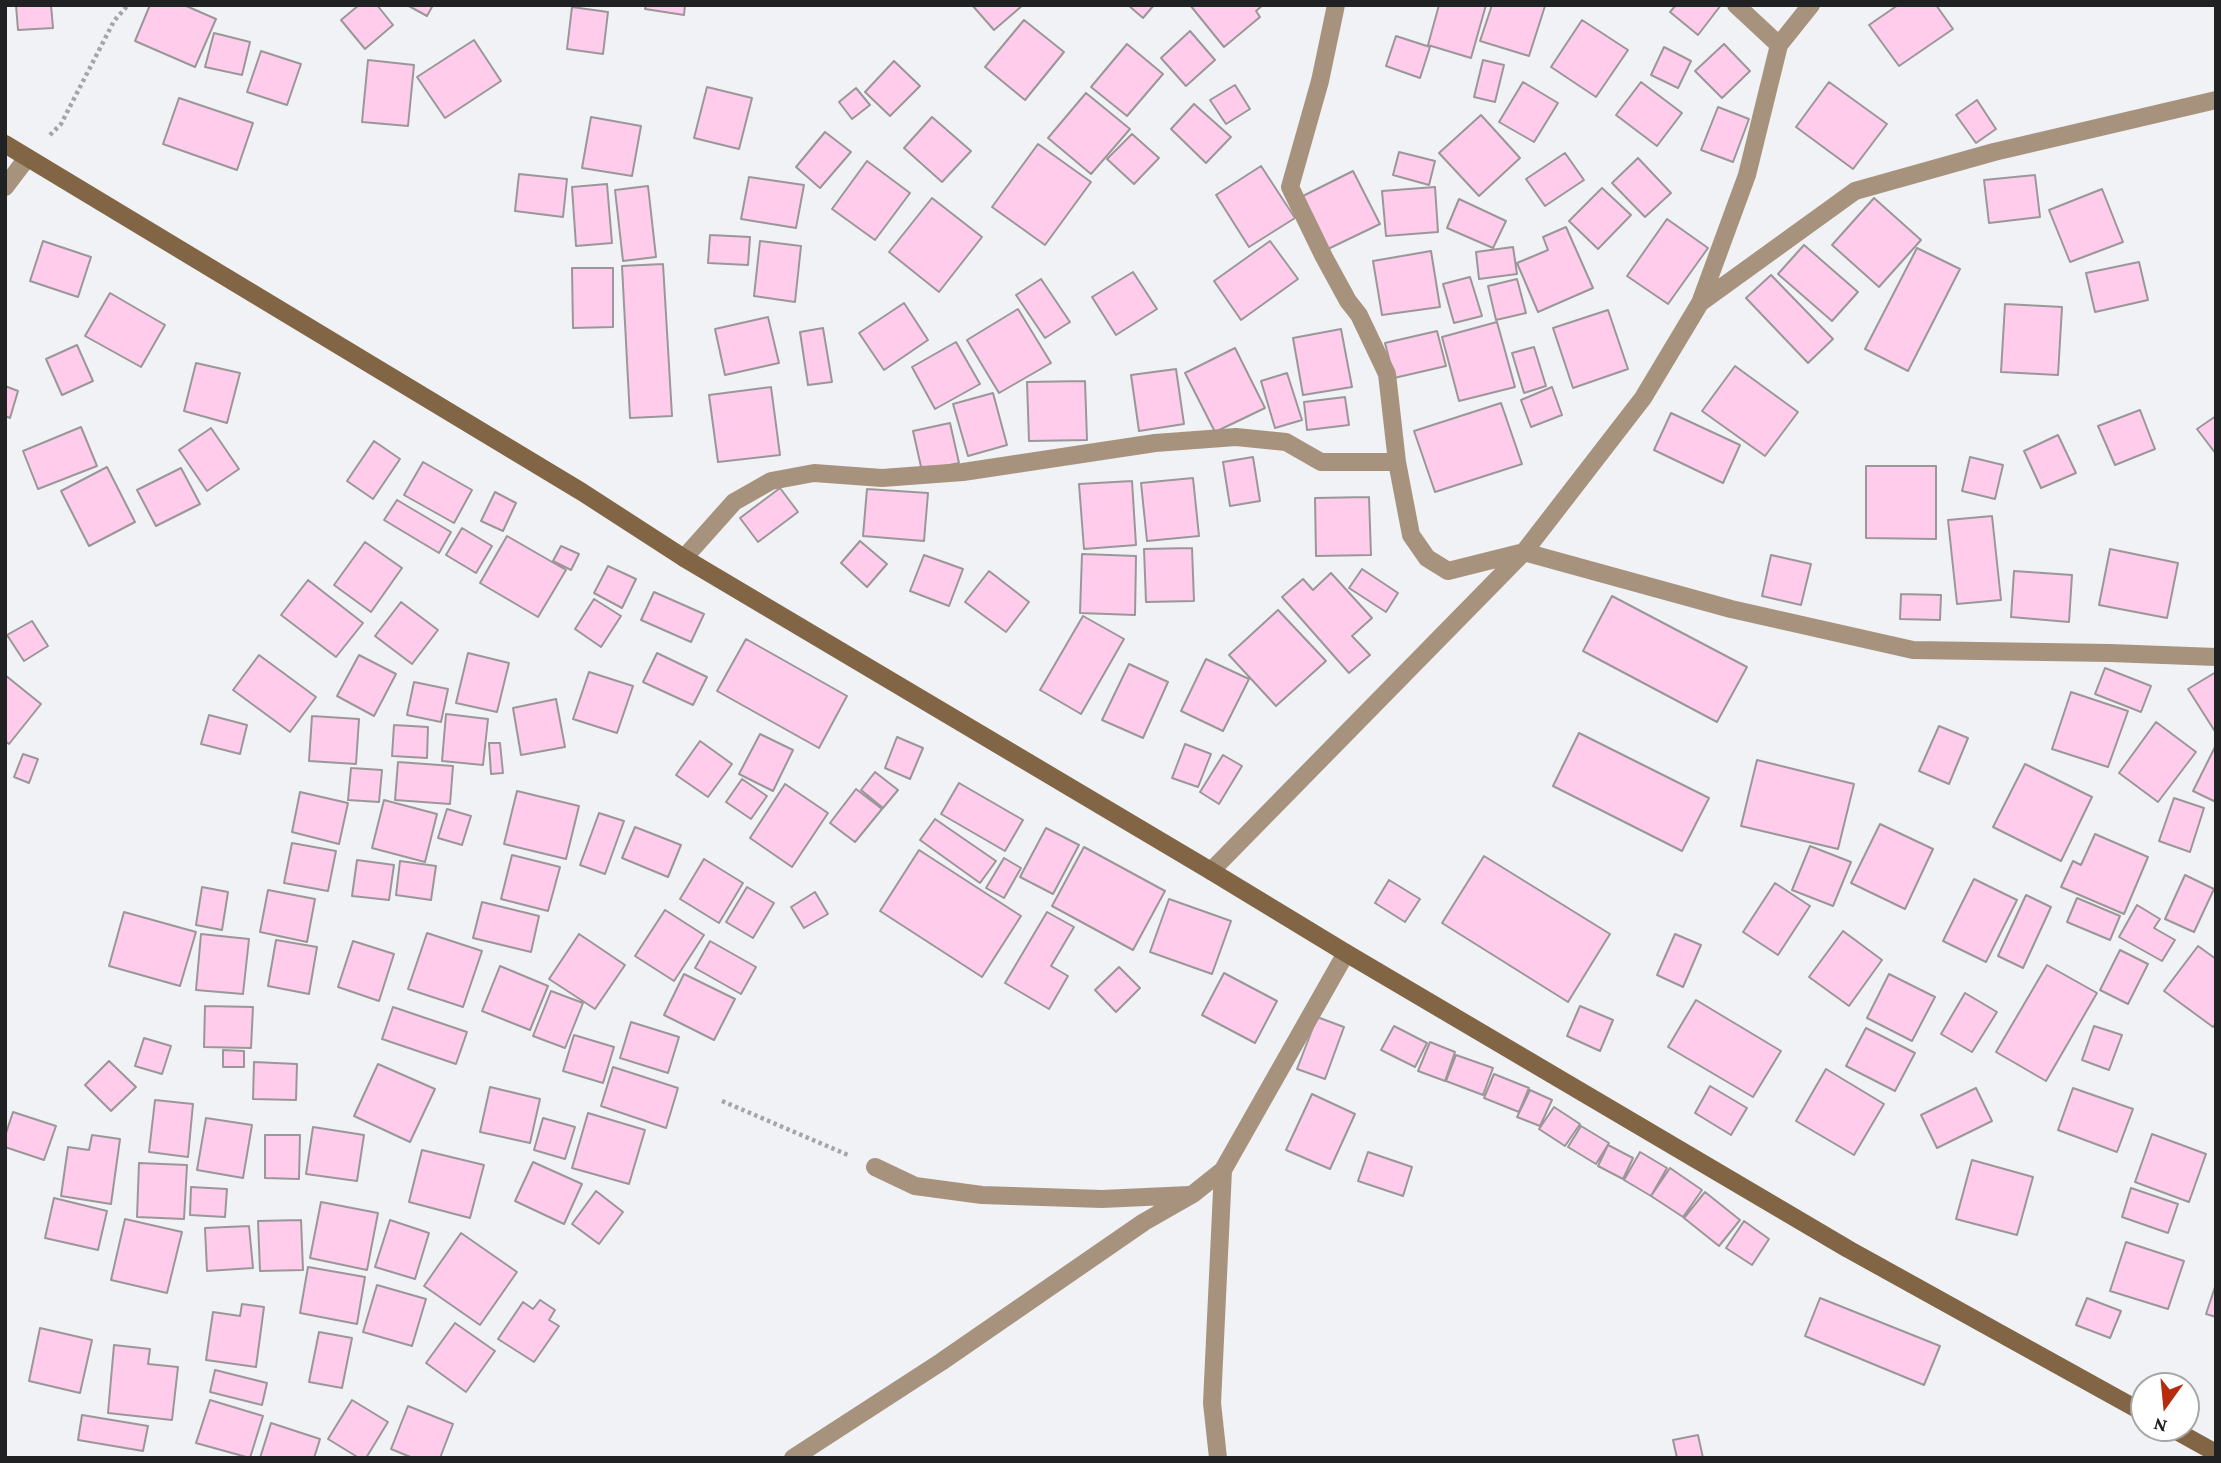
<!DOCTYPE html>
<style>
body{margin:0}
#map{position:relative;width:2221px;height:1463px;overflow:hidden;background:#f0f2f6;font-family:"Crimson Pro",serif}
canvas{display:block}
.frame{position:absolute;inset:0;border:7px solid #202122;pointer-events:none}
.north{position:absolute;left:2130px;top:1372px;width:70px;height:70px;box-sizing:border-box;background:#fff;border:2px solid #a6a6a7;border-radius:50%;rotate:195deg;font-size:19px;font-weight:700;line-height:28px;text-align:center;color:#202122}
.north::after{content:'';display:block;margin:auto;width:24px;height:32px;background:#b62a0e;clip-path:polygon(50% 0,100% 100%,50% 72%,0 100%)}
</style>
<div id="map">
<canvas width="2221" height="1463"></canvas>
<div class="frame"></div>
<div class="north">N</div>
</div>
<script>
const context = document.querySelector('canvas').getContext('2d');
context.lineJoin = 'round';
function fillPath(path, color) { context.fillStyle = color; context.fill(path, 'evenodd'); }
const toPath = rows => new Path2D(rows.map(r => 'M' + r).join(''));
function strokePath(path, color, width, dash) { context.strokeStyle = color; context.lineWidth = width; context.lineCap = dash ? 'butt' : 'round'; context.setLineDash(dash || []); context.stroke(path); }
const building = toPath([
 [16,5,51,5,53,28,18,30,16,5],
 [150,5,184,5,216,19,195,67,135,41,150,5],
 [359,5,377,5,393,25,365,49,341,20,359,5],
 [407,5,433,5,427,16,407,5],
 [646,5,685,5,684,15,645,9,646,5],
 [972,5,1023,5,994,30,972,5],
 [1128,5,1154,5,1143,18,1128,5],
 [1190,5,1263,5,1256,11,1260,17,1224,47,1190,5],
 [1439,5,1486,5,1471,58,1428,45,1439,5],
 [1492,5,1545,6,1529,56,1480,41,1492,5],
 [1676,5,1721,5,1698,35,1670,12,1676,5],
 [1898,5,1936,5,1953,29,1899,66,1869,25,1898,5],
 [572,7,608,12,603,54,567,49,572,7],
 [1024,20,1064,52,1025,100,985,67,1024,20],
 [1582,20,1628,50,1596,97,1551,67,1582,20],
 [1190,31,1215,60,1186,86,1161,58,1190,31],
 [214,33,250,42,242,75,205,67,214,33],
 [1396,36,1430,47,1420,78,1386,66,1396,36],
 [474,40,501,81,445,118,417,77,474,40],
 [1127,44,1163,74,1127,116,1091,87,1127,44],
 [1724,44,1750,71,1722,98,1695,71,1724,44],
 [1664,47,1691,61,1678,88,1651,75,1664,47],
 [261,51,301,64,287,105,247,92,261,51],
 [368,60,414,65,408,126,362,122,368,60],
 [1483,60,1504,65,1495,102,1474,97,1483,60],
 [894,61,920,86,890,116,865,92,894,61],
 [1523,82,1558,103,1534,142,1499,122,1523,82],
 [1641,82,1682,113,1657,146,1616,115,1641,82],
 [1829,82,1887,124,1853,169,1796,127,1829,82],
 [1235,85,1250,109,1226,124,1210,100,1235,85],
 [707,87,752,98,739,149,694,138,707,87],
 [856,88,870,105,852,119,839,102,856,88],
 [1086,93,1130,129,1091,174,1048,138,1086,93],
 [179,98,253,123,237,170,163,144,179,98],
 [1977,100,1996,129,1976,143,1956,115,1977,100],
 [1194,104,1231,137,1206,163,1171,129,1194,104],
 [1718,107,1749,119,1733,162,1701,150,1718,107],
 [1481,115,1520,158,1479,196,1439,153,1481,115],
 [591,117,641,126,632,176,582,168,591,117],
 [932,117,971,151,942,182,904,148,932,117],
 [825,132,851,152,820,188,796,167,825,132],
 [1132,134,1159,158,1134,184,1107,159,1132,134],
 [1038,144,1091,182,1045,245,992,207,1038,144],
 [1399,152,1435,161,1429,185,1393,175,1399,152],
 [1565,153,1584,180,1545,206,1526,179,1565,153],
 [1638,158,1671,193,1645,217,1612,183,1638,158],
 [867,161,910,193,875,240,832,209,867,161],
 [1261,166,1295,218,1249,247,1216,195,1261,166],
 [1353,171,1380,224,1328,249,1301,197,1353,171],
 [519,174,567,179,563,217,515,211,519,174],
 [2035,175,2040,217,1989,223,1984,180,2035,175],
 [749,177,804,185,796,228,741,219,749,177],
 [607,184,612,243,576,246,572,187,607,184],
 [648,186,656,257,623,261,615,190,648,186],
 [1435,187,1438,232,1386,236,1382,191,1435,187],
 [1602,188,1631,215,1598,249,1569,221,1602,188],
 [2102,189,2123,242,2070,262,2049,210,2102,189],
 [932,198,982,237,939,292,889,252,932,198],
 [1874,198,1921,240,1879,287,1832,245,1874,198],
 [1459,199,1506,221,1493,248,1447,228,1459,199],
 [1667,219,1708,248,1668,304,1627,276,1667,219],
 [1566,227,1593,288,1538,312,1517,263,1548,250,1543,237,1566,227],
 [710,235,750,237,748,265,708,263,710,235],
 [43,241,91,257,78,297,30,281,43,241],
 [760,241,801,246,795,302,754,296,760,241],
 [1270,241,1298,279,1241,320,1214,281,1270,241],
 [1804,245,1858,292,1832,321,1778,274,1804,245],
 [1513,247,1517,274,1479,279,1476,252,1513,247],
 [1917,248,1960,269,1908,371,1865,349,1917,248],
 [1431,251,1440,307,1382,315,1373,261,1431,251],
 [2139,262,2148,300,2095,312,2086,273,2139,262],
 [663,264,672,416,630,418,622,266,663,264],
 [572,268,613,268,613,327,573,328,572,268],
 [1133,272,1157,309,1116,335,1092,297,1133,272],
 [1771,275,1833,339,1808,363,1746,298,1771,275],
 [1470,277,1482,316,1454,323,1443,284,1470,277],
 [1041,279,1070,322,1045,338,1016,295,1041,279],
 [1517,279,1526,313,1496,320,1488,286,1517,279],
 [110,293,165,325,141,367,85,336,110,293],
 [904,303,928,340,884,370,859,333,904,303],
 [2005,304,2062,307,2058,375,2001,372,2005,304],
 [1018,309,1051,363,999,393,967,340,1018,309],
 [1608,310,1628,369,1573,388,1553,328,1608,310],
 [768,317,779,363,725,375,715,329,768,317],
 [1497,322,1515,387,1459,401,1442,337,1497,322],
 [823,328,832,382,808,385,800,332,823,328],
 [1341,329,1352,387,1303,395,1293,338,1341,329],
 [1437,331,1446,366,1394,378,1385,343,1437,331],
 [956,342,980,384,935,409,912,367,956,342],
 [77,345,93,381,62,395,46,359,77,345],
 [1534,347,1546,386,1524,393,1512,353,1534,347],
 [1235,348,1265,408,1215,432,1185,373,1235,348],
 [196,363,240,373,227,423,184,411,196,363],
 [1735,366,1798,412,1765,456,1702,411,1735,366],
 [1176,369,1184,424,1139,431,1131,375,1176,369],
 [1287,373,1302,420,1275,428,1261,381,1287,373],
 [1085,381,1087,440,1029,441,1027,382,1085,381],
 [5,386,18,391,10,418,5,416,5,386],
 [771,387,780,455,718,462,709,395,771,387],
 [1552,387,1562,415,1531,427,1521,400,1552,387],
 [993,393,1007,445,968,456,953,404,993,393],
 [1345,397,1349,425,1307,430,1304,402,1345,397],
 [1501,403,1522,464,1435,492,1414,431,1501,403],
 [2140,410,2155,449,2115,465,2098,426,2140,410],
 [1671,413,1740,445,1723,483,1654,450,1671,413],
 [2216,416,2216,454,2197,429,2216,416],
 [950,423,959,463,922,471,913,431,950,423],
 [81,427,97,466,38,489,23,451,81,427],
 [211,428,239,469,207,491,179,450,211,428],
 [2058,435,2076,473,2041,488,2024,451,2058,435],
 [374,441,400,459,373,499,347,481,374,441],
 [1253,457,1260,501,1230,506,1223,462,1253,457],
 [1970,457,2003,465,1995,499,1962,491,1970,457],
 [423,462,472,490,454,523,404,495,423,462],
 [1866,466,1936,466,1936,539,1866,538,1866,466],
 [107,467,135,522,89,546,61,491,107,467],
 [181,468,200,504,156,526,137,490,181,468],
 [1193,478,1199,536,1147,541,1141,483,1193,478],
 [1132,481,1136,545,1084,549,1079,484,1132,481],
 [780,488,798,512,758,542,740,518,780,488],
 [867,489,928,493,924,541,863,536,867,489],
 [495,492,516,503,503,531,481,521,495,492],
 [1369,497,1371,555,1316,556,1315,498,1369,497],
 [397,500,451,532,439,553,384,520,397,500],
 [1992,516,2001,600,1957,604,1948,520,1992,516],
 [462,528,492,546,476,573,446,555,462,528],
 [507,536,566,570,538,617,480,583,507,536],
 [860,541,887,564,867,587,841,563,860,541],
 [365,542,402,568,371,612,334,585,365,542],
 [561,546,579,554,571,570,553,561,561,546],
 [1192,548,1194,601,1146,602,1144,549,1192,548],
 [2110,549,2178,563,2167,618,2099,605,2110,549],
 [1082,554,1136,556,1135,615,1080,613,1082,554],
 [924,555,963,569,949,606,910,591,924,555],
 [1771,555,1811,564,1801,605,1762,596,1771,555],
 [608,566,636,579,622,608,594,593,608,566],
 [1362,569,1398,593,1386,612,1349,588,1362,569],
 [989,571,1029,602,1006,632,965,602,989,571],
 [2014,571,2072,575,2069,622,2011,617,2014,571],
 [1331,573,1372,618,1352,636,1370,655,1349,673,1282,597,1303,579,1313,590,1331,573],
 [308,580,363,623,336,657,281,615,308,580],
 [654,592,704,614,691,642,641,620,654,592],
 [1901,594,1941,595,1940,620,1900,619,1901,594],
 [1612,596,1747,667,1717,722,1583,651,1612,596],
 [594,599,621,616,601,647,575,629,594,599],
 [401,602,438,630,412,664,375,636,401,602],
 [1278,610,1326,661,1276,706,1229,655,1278,610],
 [1083,616,1124,639,1081,714,1040,690,1083,616],
 [32,621,48,646,24,661,7,635,32,621],
 [746,639,847,696,819,748,717,691,746,639],
 [468,653,509,663,497,712,456,703,468,653],
 [657,653,707,677,693,705,643,682,657,653],
 [259,655,316,697,290,732,233,690,259,655],
 [359,655,396,674,374,716,337,696,359,655],
 [1206,659,1249,679,1223,731,1181,711,1206,659],
 [1129,664,1168,682,1143,738,1102,720,1129,664],
 [2105,668,2151,686,2141,712,2095,694,2105,668],
 [589,672,633,686,617,733,573,719,589,672],
 [2216,672,2216,733,2188,689,2216,672],
 [5,675,41,704,9,744,5,741,5,675],
 [414,682,448,689,441,722,407,715,414,682],
 [2071,692,2128,711,2108,767,2052,749,2071,692],
 [556,699,565,747,521,755,513,708,556,699],
 [446,714,488,719,483,765,442,761,446,714],
 [209,715,247,725,240,754,201,744,209,715],
 [312,716,359,719,356,764,309,761,312,716],
 [2156,722,2196,752,2158,802,2119,773,2156,722],
 [394,725,428,727,427,758,392,756,394,725],
 [1939,726,1968,738,1949,784,1919,771,1939,726],
 [1579,733,1709,798,1682,851,1553,786,1579,733],
 [760,734,793,750,773,791,739,774,760,734],
 [897,737,923,748,910,779,885,768,897,737],
 [700,741,732,764,708,797,676,775,700,741],
 [489,743,500,743,503,773,491,774,489,743],
 [1185,744,1211,754,1198,787,1172,778,1185,744],
 [2216,745,2216,802,2193,791,2216,745],
 [23,754,38,759,29,783,14,777,23,754],
 [1223,755,1242,766,1219,804,1200,792,1223,755],
 [1757,760,1854,784,1838,849,1741,826,1757,760],
 [398,762,453,766,450,804,395,800,398,762],
 [2025,764,2092,797,2061,861,1993,827,2025,764],
 [351,768,382,770,379,802,348,800,351,768],
 [875,772,898,790,883,808,861,790,875,772],
 [742,779,767,796,751,819,726,802,742,779],
 [959,783,1023,820,1005,851,941,814,959,783],
 [785,784,828,813,792,867,750,838,785,784],
 [856,789,882,809,855,842,830,823,856,789],
 [517,791,579,806,566,859,504,844,517,791],
 [300,792,348,803,339,844,292,832,300,792],
 [2174,798,2204,808,2190,852,2159,841,2174,798],
 [384,800,437,814,425,862,372,848,384,800],
 [447,809,471,816,462,845,438,838,447,809],
 [599,813,624,821,605,874,580,865,599,813],
 [935,819,996,861,980,883,920,840,935,819],
 [1880,824,1933,849,1905,909,1851,883,1880,824],
 [635,827,681,845,668,877,622,858,635,827],
 [1046,828,1079,845,1053,894,1020,877,1046,828],
 [2095,834,2148,857,2124,914,2061,887,2073,861,2081,865,2095,834],
 [292,843,336,851,328,891,284,883,292,843],
 [1810,846,1851,862,1833,906,1792,890,1810,846],
 [1084,847,1165,891,1133,950,1052,906,1084,847],
 [919,850,1021,916,982,977,880,911,919,850],
 [512,855,560,867,548,911,501,899,512,855],
 [1484,856,1610,934,1568,1002,1442,923,1484,856],
 [1004,858,1021,868,1004,898,986,888,1004,858],
 [704,859,743,883,719,923,680,899,704,859],
 [357,860,394,865,389,900,352,896,357,860],
 [400,861,436,866,431,900,396,895,400,861],
 [2185,875,2214,889,2194,932,2165,919,2185,875],
 [1974,879,2017,900,1986,962,1943,941,1974,879],
 [1389,880,1420,899,1405,922,1375,903,1389,880],
 [1775,883,1810,906,1778,955,1743,932,1775,883],
 [202,887,228,892,222,930,196,925,202,887],
 [747,887,774,903,753,938,726,922,747,887],
 [268,890,315,899,307,942,260,932,268,890],
 [815,892,828,914,804,928,791,907,815,892],
 [2026,895,2051,907,2023,968,1998,956,2026,895],
 [2077,898,2120,916,2110,940,2067,922,2077,898],
 [1169,899,1231,921,1212,974,1150,952,1169,899],
 [482,902,539,916,531,952,473,938,482,902],
 [2137,905,2160,919,2154,928,2175,940,2162,961,2119,937,2137,905],
 [665,910,704,935,674,981,635,956,665,910],
 [124,912,196,932,180,986,109,966,124,912],
 [1047,912,1074,927,1051,966,1068,976,1049,1009,1005,983,1047,912],
 [1843,931,1882,960,1849,1006,1809,977,1843,931],
 [427,933,482,951,463,1007,408,989,427,933],
 [201,934,249,939,243,994,196,990,201,934],
 [579,934,625,965,595,1009,549,979,579,934],
 [1675,934,1701,945,1683,987,1657,975,1675,934],
 [276,940,317,947,309,994,268,986,276,940],
 [353,941,394,954,379,1001,338,987,353,941],
 [710,941,756,967,741,994,695,968,710,941],
 [2198,946,2216,959,2216,1023,2213,1027,2164,991,2198,946],
 [2120,950,2148,964,2128,1004,2100,990,2120,950],
 [2047,965,2097,993,2046,1081,1996,1052,2047,965],
 [500,966,548,986,530,1030,482,1011,500,966],
 [1119,967,1140,988,1116,1012,1095,990,1119,967],
 [1224,973,1277,1001,1255,1043,1202,1015,1224,973],
 [684,974,735,999,714,1040,664,1015,684,974],
 [1889,974,1935,997,1912,1041,1867,1018,1889,974],
 [551,991,583,1003,565,1048,533,1036,551,991],
 [1965,993,1997,1012,1972,1052,1941,1034,1965,993],
 [1696,1000,1781,1051,1753,1097,1668,1047,1696,1000],
 [205,1006,253,1007,251,1048,204,1047,205,1006],
 [1580,1006,1613,1020,1600,1051,1567,1036,1580,1006],
 [393,1007,467,1032,456,1064,382,1039,393,1007],
 [1317,1017,1344,1027,1325,1079,1297,1069,1317,1017],
 [631,1022,679,1037,668,1073,620,1058,631,1022],
 [1394,1026,1427,1043,1415,1067,1381,1050,1394,1026],
 [2094,1026,2122,1035,2109,1070,2082,1060,2094,1026],
 [1866,1028,1915,1053,1895,1091,1846,1066,1866,1028],
 [574,1035,614,1047,603,1083,563,1071,574,1035],
 [144,1038,171,1046,162,1074,135,1066,144,1038],
 [1430,1042,1455,1052,1445,1081,1418,1071,1430,1042],
 [223,1050,244,1051,244,1067,223,1067,223,1050],
 [1456,1055,1493,1068,1483,1095,1446,1081,1456,1055],
 [109,1061,136,1087,111,1111,85,1085,109,1061],
 [254,1062,297,1064,296,1100,253,1099,254,1062],
 [378,1064,435,1089,410,1142,354,1116,378,1064],
 [613,1067,678,1088,666,1128,601,1106,613,1067],
 [1826,1069,1884,1104,1854,1155,1796,1121,1826,1069],
 [1494,1074,1529,1088,1519,1112,1484,1098,1494,1074],
 [1710,1086,1747,1108,1731,1135,1695,1113,1710,1086],
 [490,1087,540,1099,530,1143,480,1132,490,1087],
 [1976,1088,1992,1121,1937,1148,1921,1115,1976,1088],
 [2073,1088,2133,1109,2117,1152,2058,1130,2073,1088],
 [1530,1090,1552,1100,1540,1126,1517,1117,1530,1090],
 [1312,1094,1355,1114,1330,1169,1286,1150,1312,1094],
 [155,1100,193,1104,188,1157,149,1152,155,1100],
 [1554,1107,1580,1124,1565,1146,1539,1129,1554,1107],
 [13,1112,56,1126,44,1160,5,1147,5,1136,13,1112],
 [588,1113,645,1130,629,1184,572,1168,588,1113],
 [206,1118,252,1125,243,1178,197,1170,206,1118],
 [543,1118,575,1127,565,1159,534,1150,543,1118],
 [1581,1126,1609,1143,1596,1164,1568,1147,1581,1126],
 [313,1127,364,1135,357,1181,306,1174,313,1127],
 [2152,1134,2206,1154,2189,1202,2135,1182,2152,1134],
 [92,1135,120,1139,111,1204,61,1196,68,1147,89,1150,92,1135],
 [265,1135,300,1135,299,1179,265,1178,265,1135],
 [1608,1145,1633,1158,1623,1179,1598,1166,1608,1145],
 [422,1150,484,1165,470,1218,409,1202,422,1150],
 [1368,1152,1412,1167,1403,1196,1358,1181,1368,1152],
 [1640,1152,1667,1168,1651,1196,1624,1180,1640,1152],
 [1972,1160,2033,1177,2017,1235,1956,1219,1972,1160],
 [533,1162,582,1184,564,1224,515,1201,533,1162],
 [139,1163,187,1165,184,1219,137,1217,139,1163],
 [1670,1168,1702,1190,1683,1217,1651,1196,1670,1168],
 [191,1187,227,1189,225,1217,190,1215,191,1187],
 [2131,1188,2178,1204,2168,1233,2122,1217,2131,1188],
 [596,1191,623,1212,599,1244,572,1224,596,1191],
 [1705,1192,1740,1220,1719,1246,1684,1218,1705,1192],
 [54,1198,107,1211,98,1250,45,1238,54,1198],
 [321,1202,378,1213,367,1270,310,1258,321,1202],
 [125,1219,182,1232,167,1293,111,1280,125,1219],
 [301,1220,303,1270,260,1271,258,1221,301,1220],
 [390,1220,429,1233,415,1279,375,1267,390,1220],
 [1744,1221,1769,1239,1752,1265,1726,1248,1744,1221],
 [249,1226,253,1268,207,1271,205,1228,249,1226],
 [461,1233,517,1272,480,1325,424,1286,461,1233],
 [2126,1242,2184,1261,2168,1309,2110,1291,2126,1242],
 [308,1267,365,1277,357,1324,300,1313,308,1267],
 [2216,1284,2216,1317,2206,1314,2216,1284],
 [377,1285,426,1299,412,1346,363,1332,377,1285],
 [1820,1298,1940,1346,1924,1385,1805,1336,1820,1298],
 [2087,1298,2121,1311,2110,1338,2076,1325,2087,1298],
 [540,1300,555,1310,549,1320,559,1326,534,1362,498,1339,523,1302,533,1309,540,1300],
 [242,1304,264,1307,256,1367,206,1360,213,1312,240,1316,242,1304],
 [455,1323,495,1351,466,1392,426,1363,455,1323],
 [40,1328,92,1340,80,1393,29,1381,40,1328],
 [319,1332,352,1338,342,1388,309,1382,319,1332],
 [114,1345,150,1349,148,1364,178,1367,172,1420,108,1413,114,1345],
 [215,1370,267,1383,262,1405,210,1392,215,1370],
 [210,1400,263,1416,250,1458,196,1443,210,1400],
 [352,1400,388,1422,366,1458,359,1458,328,1439,352,1400],
 [408,1406,453,1424,440,1458,413,1458,391,1449,408,1406],
 [82,1415,148,1426,143,1451,78,1440,82,1415],
 [271,1423,320,1439,314,1458,260,1458,271,1423],
 [1698,1435,1703,1458,1677,1458,1673,1440,1698,1435]
]);
fillPath(building, '#ffcceb');
strokePath(building, '#9b9799', 2);
strokePath(toPath([
 [50,135,61,124,114,21,128,5],
 [722,1101,848,1155]
]), '#a4a5a8', 4.5, [3.5, 3.5]);
strokePath(toPath([
 [1336,5,1320,81,1290,187,1324,257,1348,301,1359,315,1387,374,1397,462,1411,535,1427,558,1448,571,1524,552,1643,398,1700,303,1747,175,1779,45,1811,5],
 [1736,5,1779,45],
 [5,187,27,158],
 [1700,303,1855,191,1994,152,2216,100],
 [684,558,734,502,771,481,814,473,882,478,963,472,1155,443,1236,437,1286,442,1321,462,1397,462],
 [1211,871,1524,552,1731,609,1913,650,2110,653,2216,657],
 [875,1167,915,1186,982,1195,1102,1199,1189,1195],
 [793,1458,941,1362,1144,1222,1193,1194,1223,1170,1346,953],
 [1218,1458,1212,1403,1223,1170]
]), '#a7937d', 18);
strokePath(toPath([
 [5,144,582,492,684,558,1211,871,1346,953,1848,1249,2144,1413],
 [2171,1428,2216,1453]
]), '#826545', 18);
</script>
